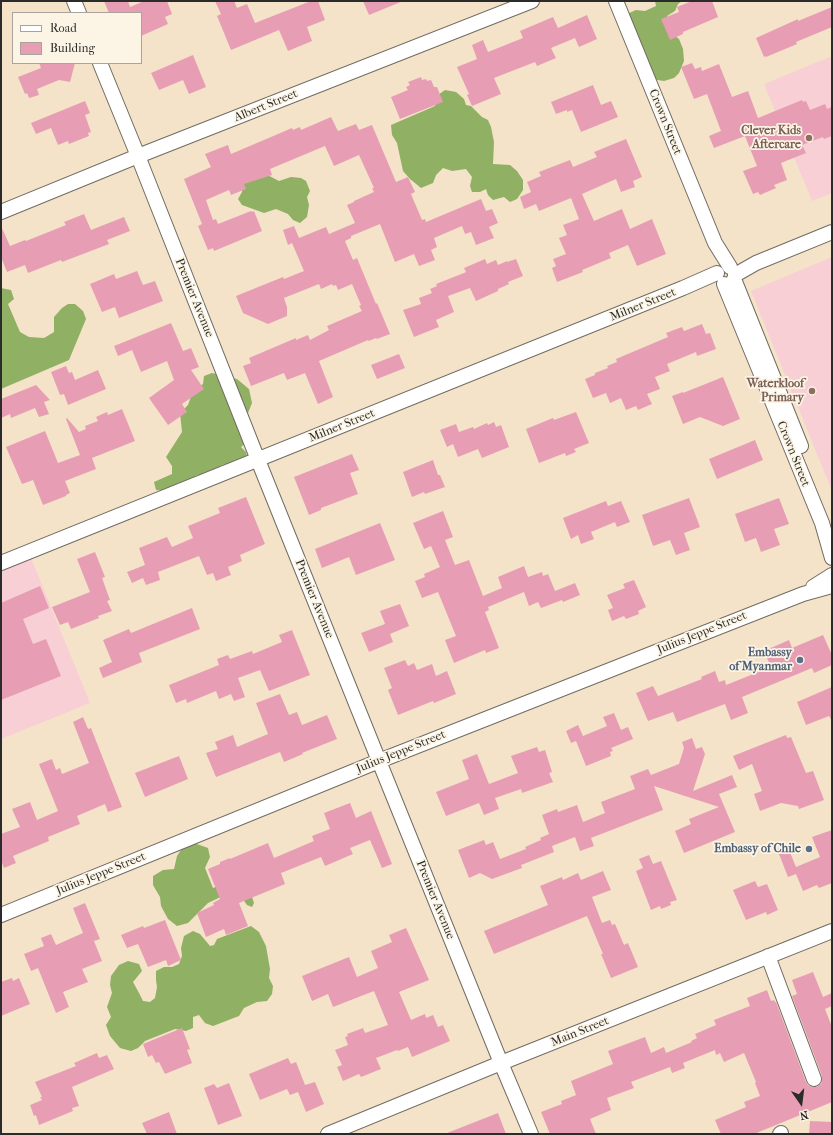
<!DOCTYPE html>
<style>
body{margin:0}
#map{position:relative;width:833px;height:1135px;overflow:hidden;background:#f4e3c8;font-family:"IM FELL French Canon",serif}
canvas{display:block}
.frame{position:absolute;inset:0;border:2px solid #2b2b2b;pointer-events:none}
.legend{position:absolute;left:12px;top:12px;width:130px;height:52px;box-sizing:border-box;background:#fcf5e5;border:1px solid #a8a49b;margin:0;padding:5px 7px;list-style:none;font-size:12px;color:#2b2b2b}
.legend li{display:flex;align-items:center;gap:8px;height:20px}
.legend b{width:20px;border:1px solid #a8a49b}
.north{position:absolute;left:781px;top:1083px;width:40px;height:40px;-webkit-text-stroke:3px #fcf5e5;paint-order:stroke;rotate:166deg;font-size:11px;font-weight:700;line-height:16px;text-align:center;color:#2b2b2b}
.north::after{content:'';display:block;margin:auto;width:14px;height:18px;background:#2b2b2b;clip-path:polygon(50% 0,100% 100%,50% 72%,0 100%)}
</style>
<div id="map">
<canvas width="833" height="1135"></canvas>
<div class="frame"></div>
<ul class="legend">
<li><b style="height:5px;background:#fff"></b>Road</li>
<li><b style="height:11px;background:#e79eb4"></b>Building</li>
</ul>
<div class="north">N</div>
</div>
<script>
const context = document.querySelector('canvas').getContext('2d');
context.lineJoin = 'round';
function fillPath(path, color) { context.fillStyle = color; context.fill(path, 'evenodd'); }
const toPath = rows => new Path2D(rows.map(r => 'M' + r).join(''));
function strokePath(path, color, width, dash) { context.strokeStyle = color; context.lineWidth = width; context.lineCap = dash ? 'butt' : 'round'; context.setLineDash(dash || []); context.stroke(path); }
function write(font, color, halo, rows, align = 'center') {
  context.font = font + ' "IM FELL French Canon",serif'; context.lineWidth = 3.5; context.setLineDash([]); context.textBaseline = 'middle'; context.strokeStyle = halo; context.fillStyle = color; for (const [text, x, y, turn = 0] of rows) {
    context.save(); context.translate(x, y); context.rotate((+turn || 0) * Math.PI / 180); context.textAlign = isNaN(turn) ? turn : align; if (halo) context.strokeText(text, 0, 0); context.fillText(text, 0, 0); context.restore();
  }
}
fillPath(toPath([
 [830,57,832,61,832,193,812,201,764,84],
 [832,257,832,491,751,291],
 [31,558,90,703,1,739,1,570]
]), '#f7cfd5');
fillPath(toPath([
 [655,1,682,1,678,4,675,11,667,16,670,32,679,39,683,49,684,61,679,73,674,78,664,81,651,79,627,14,636,10,645,11,656,6],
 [445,90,456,92,464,99,466,105,471,106,482,117,488,120,491,127,494,142,493,164,510,165,517,171,523,180,523,190,517,199,510,202,504,197,493,200,488,195,486,189,480,192,472,192,470,186,472,177,466,169,452,171,443,168,436,175,433,183,421,188,410,179,403,171,397,143,392,135,391,125,435,106,438,95],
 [256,169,279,181,291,177,301,178,306,181,310,191,307,197,309,205,307,217,300,223,293,220,288,214,276,209,264,213,242,205,238,199,242,192,243,176],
 [1,288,11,290,14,299,8,304,20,332,29,337,44,338,54,332,54,317,62,308,68,304,75,304,83,311,86,319,69,360,1,389],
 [212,373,237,379,249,389,252,403,242,428,248,441,241,447,246,452,247,457,240,462,222,465,211,475,197,475,180,488,168,491,156,490,154,482,172,474,172,466,166,457,182,432,180,413,188,405,193,391,203,384,204,376],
 [194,843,208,848,210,857,205,868,213,888,236,879,250,891,254,903,252,907,247,905,242,898,229,893,208,903,188,923,177,926,168,919,161,906,160,897,153,885,153,876,163,870,174,869,177,856,183,847],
 [251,926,259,932,266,946,270,969,269,978,273,986,272,994,267,1001,257,1002,244,1008,239,1016,213,1026,205,1023,199,1015,193,1017,193,1028,186,1031,175,1029,145,1041,138,1048,131,1051,120,1048,110,1036,106,1025,111,1017,107,1007,112,993,110,985,111,976,119,965,128,961,139,964,142,971,133,982,139,993,143,1001,150,1002,155,998,157,987,156,980,156,971,164,967,172,967,179,964,182,956,181,948,184,936,193,931,200,934,210,946,214,945,217,939]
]), '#90b064');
fillPath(toPath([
 [104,1,128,1,130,7,144,1,167,1,172,14,165,17,168,24,141,36,141,13,109,13],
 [215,1,234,1,237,8,247,4,255,23,311,1,318,1,325,20,307,27,312,41,288,51,279,30,231,50,217,16,221,14],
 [363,1,403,1,369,15],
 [692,1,712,1,718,17,683,32,683,34,670,40,661,19,679,12,677,7],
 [832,7,832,27,796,42,797,44,766,57,766,56,764,57,756,38,798,19,798,21],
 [587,15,597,39,579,47,575,38,551,48,556,58,537,66,535,62,494,78,501,94,472,106,467,95,469,94,457,67,477,59,472,45,483,40,488,52,523,38,520,31,553,17,558,28],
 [193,55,206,87,189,94,183,80,159,90,151,73],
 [39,63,75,63,70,82,59,80,37,89,39,95,29,98,27,93,25,94,18,77,41,68],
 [692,63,695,69,701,67,702,71,719,64,732,97,748,91,758,118,802,100,803,102,806,101,810,110,825,104,827,109,832,107,832,136,824,139,823,137,802,145,806,153,781,163,787,180,774,185,776,188,760,195,758,192,753,194,743,171,757,166,745,136,714,148,709,136,721,131,707,94,694,99,681,67],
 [421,77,422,80,426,79,427,81,431,80,434,87,437,87,443,102,400,119,391,97,408,90,406,87,410,85,408,82],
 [593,85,601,105,611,101,618,117,581,132,572,110,567,112,567,110,556,114,551,102],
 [85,101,90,113,85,115,91,132,88,133,89,136,69,144,68,141,58,145,51,128,36,134,31,123],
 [331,117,338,131,356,124,359,130,372,125,396,182,408,177,415,192,411,194,422,220,425,219,426,222,481,199,486,211,492,209,498,223,489,227,494,238,476,245,471,232,465,234,462,226,434,238,437,247,431,250,435,260,419,266,414,254,395,262,380,224,351,236,351,238,345,241,353,260,357,258,376,304,377,303,390,334,377,339,376,338,369,341,368,340,319,361,333,397,318,404,305,373,287,380,284,373,251,386,243,366,251,363,249,358,296,338,296,340,308,335,310,340,329,330,327,326,362,311,359,306,361,305,352,284,338,290,336,285,333,286,332,284,321,289,319,284,284,298,287,307,287,316,268,324,243,313,236,296,283,277,284,279,304,271,292,243,288,245,283,230,294,226,299,238,326,227,329,234,355,223,347,205,354,202,354,201,374,192,372,188,374,188,359,155,334,166,325,146,270,169,272,175,244,184,246,189,231,195,229,190,206,200,213,220,216,219,218,224,251,211,252,212,254,211,262,231,214,251,213,248,208,250,198,226,202,224,184,179,211,167,205,154,228,145,231,154,292,128,293,130,300,127,301,130],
 [626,139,642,177,633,181,635,187,621,192,616,179,582,194,594,221,622,209,630,229,652,219,666,254,637,266,628,245,609,253,611,258,582,270,583,272,557,282,552,268,556,266,553,259,566,254,559,238,567,235,563,225,579,219,571,198,539,211,536,204,524,209,520,197,531,192,527,182,541,176,539,172,570,160,573,167,597,157,594,152],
 [84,214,91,230,124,217,130,231,107,240,109,244,62,262,61,260,28,273,25,265,7,272,1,257,1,226,10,246,25,240,26,241,66,225,64,222],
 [485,259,487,264,496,260,498,265,507,261,507,262,516,259,523,276,508,282,509,284,498,289,498,291,476,301,470,288,448,296,454,312,436,320,439,327,414,337,403,310,421,304,419,298,432,293,430,289,437,286,436,284,464,273,466,272,464,268],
 [137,271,143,285,155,281,163,301,119,318,115,307,102,312,90,284,114,274,116,279],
 [171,323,183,351,191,348,199,367,191,370,204,389,182,404,187,412,168,425,149,398,174,380,167,361,141,372,132,350,118,356,114,346],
 [702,324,706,334,710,333,716,349,697,356,696,352,667,364,670,371,655,377,660,389,647,394,652,404,638,410,636,406,626,410,621,398,610,403,606,393,593,398,585,379,595,375,595,373,608,368,607,366,617,362,616,359,668,337,666,333,682,327,684,331],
 [399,354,405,368,377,379,371,365],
 [66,366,69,373,72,372,75,380,98,370,106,389,68,405,64,394,60,395,51,372],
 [723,377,740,419,723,426,700,417,683,424,672,396,683,392,683,393],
 [36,385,50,400,44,402,49,414,39,417,35,408,11,418,10,414,1,418,1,399],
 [122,409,135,441,92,458,96,469,65,481,70,493,66,495,66,496,43,505,33,480,22,484,6,447,45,431,58,463,80,455,66,419,67,418,79,432,86,429,85,426,98,421,96,417,107,412,108,415],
 [576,412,589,443,574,449,576,452,566,456,565,453,539,463,526,429,553,418,554,420],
 [494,422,496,427,501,425,509,447,482,458,478,449,458,457,453,444,447,447,440,430,456,424,459,432,473,427,474,429,487,423,488,425],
 [755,440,763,460,717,479,709,459],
 [352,454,359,470,350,473,358,494,321,508,321,510,309,515,294,477],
 [433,460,438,475,440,475,445,487,425,494,424,492,412,497,403,472],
 [246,497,265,544,240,555,242,561,228,567,231,575,216,581,213,573,207,575,199,556,158,572,160,580,146,585,143,578,132,583,127,572,145,565,139,548,167,537,172,547,193,538,188,526,220,513,218,508],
 [689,498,700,527,684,533,690,550,676,555,670,540,653,546,642,515],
 [779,498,789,524,774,529,780,545,761,552,756,538,745,542,735,514],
 [606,501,608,506,621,501,630,522,617,527,615,522,591,532,594,539,581,544,578,535,571,539,563,518],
 [443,511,453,537,445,540,455,565,469,560,483,596,502,588,498,577,524,566,528,577,542,572,543,576,548,574,555,591,575,583,580,595,563,602,562,600,541,608,538,602,529,606,524,592,488,607,489,610,485,612,499,648,486,653,485,650,454,663,445,640,456,636,438,592,422,598,415,581,425,577,424,574,440,567,431,546,424,549,413,523],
 [380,523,395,560,356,575,349,557,322,568,315,549],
 [95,552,105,577,102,578,110,600,107,601,112,611,98,616,99,618,71,629,68,622,60,625,52,607,90,592,77,559],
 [634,580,646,607,638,611,639,614,626,619,624,616,612,621,608,610,613,608,607,595,625,588,623,584],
 [40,586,49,608,23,619,33,644,46,639,61,676,1,700,1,603],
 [400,604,409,626,390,634,393,642,369,652,361,633,385,624,380,611],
 [192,608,200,629,139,653,142,662,103,678,99,668,112,662,103,640,129,629,131,633],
 [292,630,310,675,269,691,260,670,238,678,245,697,234,701,231,694,219,699,216,691,187,703,186,699,176,703,169,685,219,665,217,659,228,655,230,659,252,651,253,654,282,642,279,635],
 [823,635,832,655,832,665,814,673,812,668,742,697,748,713,731,720,725,704,677,722,673,712,648,721,636,693,653,686,658,696,702,679,701,677,715,671,719,682,725,680,726,685,771,667,764,651,789,640,792,648],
 [405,660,408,666,414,663,417,670,432,664,436,676,447,671,456,694,434,703,433,701,398,715,388,690,392,688,384,668],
 [832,687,832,721,829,716,806,725,797,702],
 [280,694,289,715,297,712,302,725,327,715,337,739,302,753,303,754,284,762,280,752,216,777,206,753,218,749,215,742,233,735,237,747,268,734,256,703],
 [614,713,621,730,628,727,633,739,611,748,613,751,610,752,611,756,586,766,576,741,571,743,566,731,578,725,583,736,607,726,603,717],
 [83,717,88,729,91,728,122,807,108,812,105,804,77,816,80,824,48,837,49,841,13,856,16,863,4,868,1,860,1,834,20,827,12,809,30,802,37,820,58,811,39,764,52,759,56,770,60,768,62,774,89,763,73,722],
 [786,735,787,738,791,737,806,773,813,771,824,800,799,809,798,806,781,803,760,811,754,794,762,791,752,764,739,770,733,756],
 [692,738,696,749,702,747,705,754,693,791,732,775,737,787,719,794,735,832,684,853,675,831,691,824,689,819,719,807,654,786,663,810,591,838,594,846,580,851,575,837,552,846,554,852,521,865,522,868,492,879,480,873,469,878,458,850,484,840,486,845,493,842,500,859,526,849,525,847,541,840,540,838,549,834,542,815,557,809,558,812,577,805,583,822,605,813,601,802,635,789,630,776,648,769,651,775,679,764,684,748,682,742],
 [537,747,539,752,545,750,552,772,549,773,553,782,522,793,521,789,495,798,499,809,484,815,479,803,446,816,436,792,469,779,462,760,477,754,489,784,518,773,511,756],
 [179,756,188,779,145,797,135,773],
 [350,803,356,818,371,811,392,864,382,868,370,840,350,848,353,854,325,866,321,857,281,873,285,884,239,903,248,926,226,935,224,929,206,937,197,913,214,905,213,903,220,899,208,869,220,864,220,862,230,858,230,859,268,843,274,858,314,841,312,836,330,829,324,813],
 [832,830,832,883,819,888,817,885,803,891,796,874,788,877,777,849,787,845,796,867,820,857,812,837],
 [649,855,653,864,661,861,677,900,670,902,671,905,661,909,660,906,651,910,636,871,643,868,639,859],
 [603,871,611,890,592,897,602,923,610,920,612,925,615,924,624,945,628,943,638,967,611,978,601,954,603,954,587,916,494,954,484,931,548,905,540,886,562,877,563,880,578,873,581,880],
 [755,881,758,887,767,884,778,910,767,915,766,912,746,920,733,890],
 [85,903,100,939,94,941,102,961,82,969,88,982,63,992,69,1007,56,1013,38,968,31,971,24,954,44,946,41,938,51,934,56,945,83,933,73,908],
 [165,920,181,960,168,966,166,960,148,967,138,944,127,948,121,935,143,926,144,928],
 [406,928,429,980,399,992,411,1020,425,1014,426,1018,433,1015,438,1027,443,1025,450,1041,412,1057,408,1047,398,1051,397,1050,376,1058,381,1069,361,1077,359,1074,343,1081,337,1067,342,1065,335,1050,348,1045,345,1037,348,1036,347,1034,363,1028,365,1033,388,1025,374,991,333,1007,328,994,312,1001,302,976,349,957,357,977,378,968,371,951,392,942,389,935],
 [813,972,823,997,832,993,832,1006,825,1009,832,1027,832,1102,754,1134,721,1134,715,1120,746,1107,744,1102,760,1096,755,1083,756,1082,744,1053,724,1062,720,1053,716,1055,715,1050,683,1063,685,1068,672,1073,670,1067,631,1082,634,1088,607,1098,611,1110,590,1119,596,1134,550,1134,541,1112,562,1104,561,1101,576,1095,571,1081,613,1064,608,1051,645,1037,651,1053,664,1047,666,1053,692,1042,691,1041,697,1038,695,1034,716,1025,714,1020,750,1006,747,998,767,990,771,1001,774,1000,775,1002,776,1002,806,1082,808,1085,812,1087,817,1087,821,1084,822,1081,822,1076,792,996,797,994,792,980],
 [12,978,13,981,19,978,30,1004,1,1016,1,982],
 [182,1028,190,1049,187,1050,192,1063,165,1074,159,1062,156,1063,152,1055,148,1057,143,1044],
 [97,1053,99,1058,107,1055,114,1069,72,1087,79,1106,72,1108,73,1111,39,1125,36,1115,34,1116,30,1105,42,1100,40,1097,42,1097,35,1082,76,1066,74,1063],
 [288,1058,291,1064,296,1062,305,1085,315,1082,324,1104,306,1112,298,1092,290,1095,287,1089,260,1100,249,1074],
 [229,1083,242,1116,218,1125,204,1088,214,1084,217,1088],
 [169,1112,177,1134,147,1134,142,1123],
 [498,1113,506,1134,447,1134,447,1133],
 [810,1121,832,1122,832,1134,809,1134]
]), '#e79eb4');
const street = toPath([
 [74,1,79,13],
 [616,1,715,243,730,267],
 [100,63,138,156,258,460,379,761,501,1063,531,1134],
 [1,212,138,156,532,1],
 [735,275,756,263,832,232],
 [734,279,801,446],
 [724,284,822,523,832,558],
 [1,563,683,288,717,273],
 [813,587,832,575],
 [1,915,379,761,803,594,832,586],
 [768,956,814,1079],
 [328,1134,501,1063,832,931],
 [780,1134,781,1133]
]);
strokePath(street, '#716b62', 16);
strokePath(street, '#fff', 14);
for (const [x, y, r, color] of [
 [809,138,4,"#8d6e63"],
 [812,391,4,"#8d6e63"],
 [800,660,4,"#5c6f8a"],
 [809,849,4,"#5c6f8a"]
]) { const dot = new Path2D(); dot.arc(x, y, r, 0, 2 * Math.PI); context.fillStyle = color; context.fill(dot); strokePath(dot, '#fcf5e5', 1.5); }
write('12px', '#2b2b2b', '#fcf5e5', [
 ["Albert Street",266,106,-22],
 ["Crown Street",665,122,68],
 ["Premier Avenue",194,298,68],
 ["Milner Street",643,305,-22],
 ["Milner Street",342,426,-22],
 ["Crown Street",793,454,68],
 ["Premier Avenue",314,599,68],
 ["Julius Jeppe Street",702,633,-22],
 ["Julius Jeppe Street",401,752,-22],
 ["Julius Jeppe Street",101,874,-22],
 ["Premier Avenue",435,900,68],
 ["Main Street",580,1032,-22]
]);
write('bold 12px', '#785e54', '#fcf5e5', [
 ["Clever Kids",801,131],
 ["Aftercare",801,145],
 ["Waterkloof",804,384],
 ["Primary",804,398]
], 'right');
write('bold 12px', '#4e5e75', '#fcf5e5', [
 ["Embassy",792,653],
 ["of Myanmar",792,667],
 ["Embassy of Chile",801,849]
], 'right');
</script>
